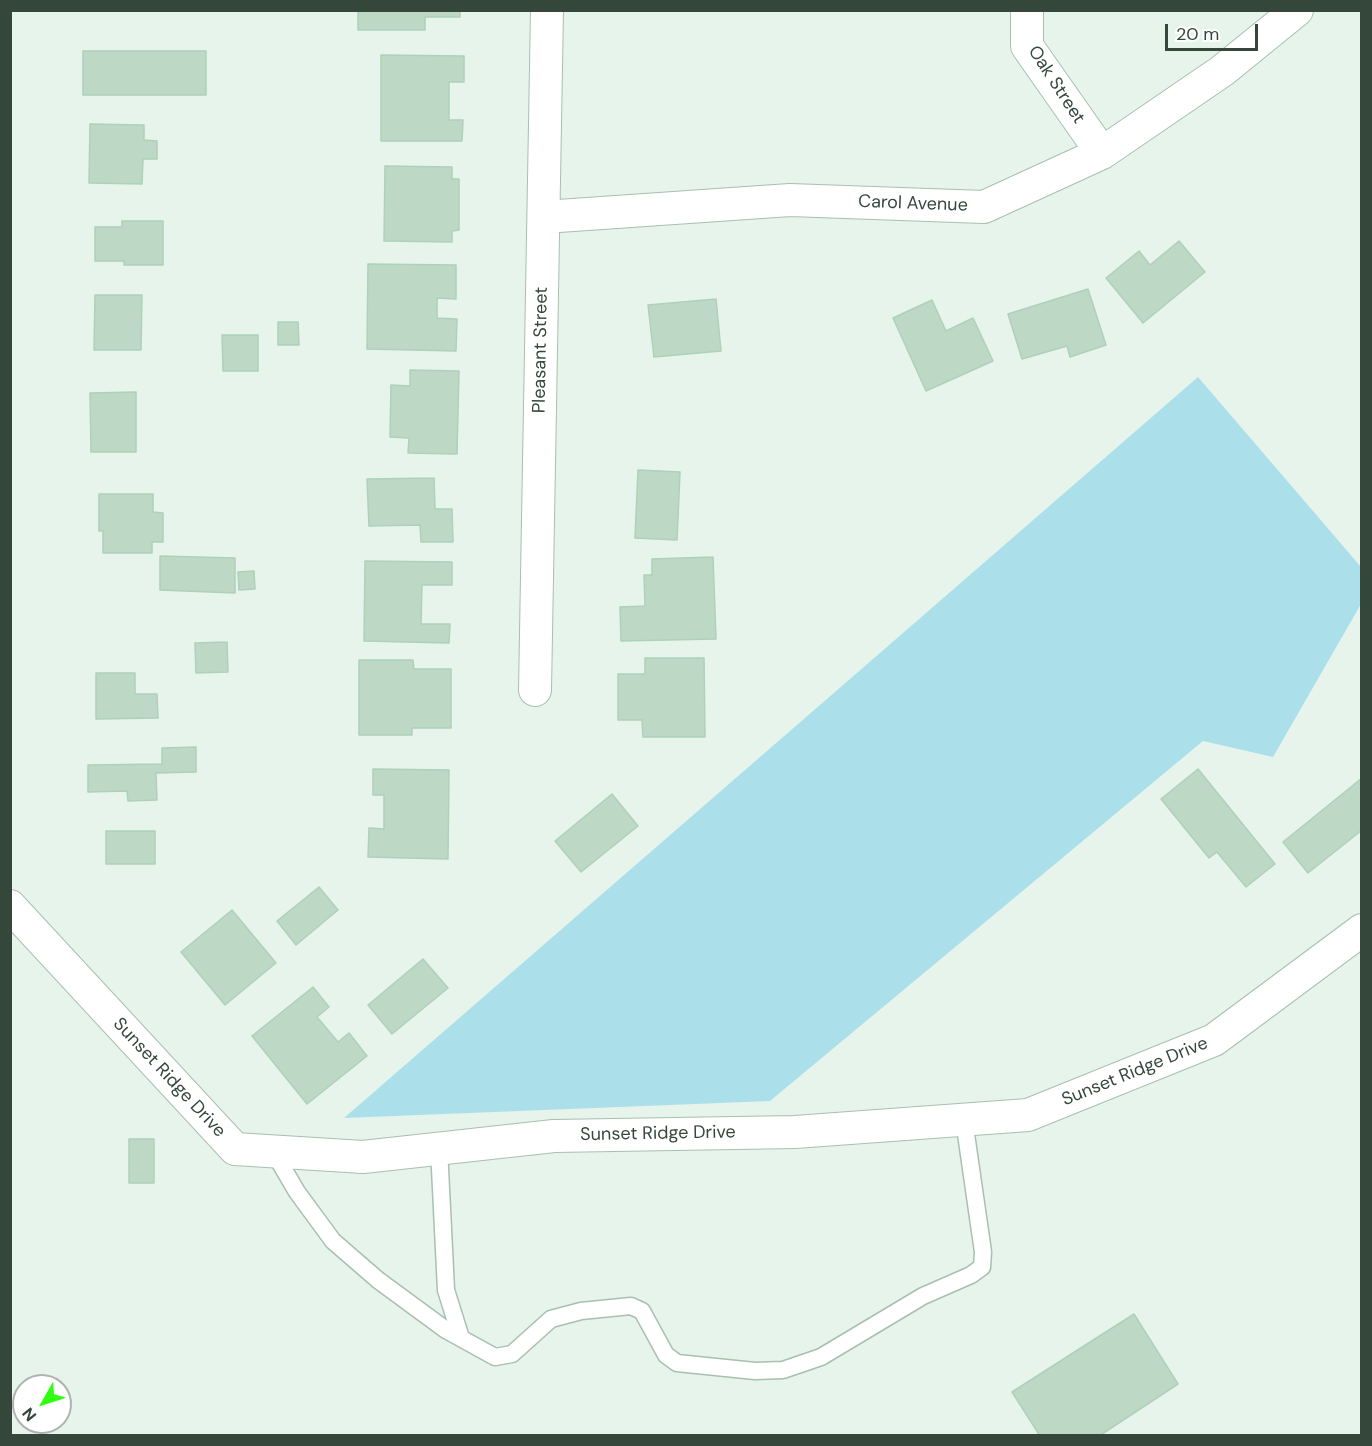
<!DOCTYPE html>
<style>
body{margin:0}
#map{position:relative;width:1372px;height:1446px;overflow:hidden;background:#e6f4eb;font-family:"DM Sans",sans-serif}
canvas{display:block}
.frame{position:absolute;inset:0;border:12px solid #34473a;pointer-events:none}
.north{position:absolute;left:12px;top:1374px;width:60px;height:60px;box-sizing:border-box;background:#fff;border:2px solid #aeb5b0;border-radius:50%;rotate:231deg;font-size:16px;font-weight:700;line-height:24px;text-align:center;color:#34473a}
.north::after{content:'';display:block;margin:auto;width:21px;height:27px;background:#31ff11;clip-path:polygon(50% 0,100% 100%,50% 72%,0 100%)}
.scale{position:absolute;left:1165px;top:24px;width:93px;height:27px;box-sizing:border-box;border:3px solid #34473a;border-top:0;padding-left:8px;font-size:18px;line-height:21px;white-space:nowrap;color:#34473a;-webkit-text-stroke:4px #fff;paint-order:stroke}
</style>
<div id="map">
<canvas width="1372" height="1446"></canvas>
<div class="frame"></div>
<div class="north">N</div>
<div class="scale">20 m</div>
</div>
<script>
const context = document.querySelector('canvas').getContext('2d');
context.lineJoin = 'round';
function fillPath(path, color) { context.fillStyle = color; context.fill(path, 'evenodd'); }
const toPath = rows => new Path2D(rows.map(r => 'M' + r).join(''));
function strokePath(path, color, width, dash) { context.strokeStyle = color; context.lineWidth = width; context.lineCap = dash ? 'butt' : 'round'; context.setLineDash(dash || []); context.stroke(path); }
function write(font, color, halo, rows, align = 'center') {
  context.font = font + ' "DM Sans",sans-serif'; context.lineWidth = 6; context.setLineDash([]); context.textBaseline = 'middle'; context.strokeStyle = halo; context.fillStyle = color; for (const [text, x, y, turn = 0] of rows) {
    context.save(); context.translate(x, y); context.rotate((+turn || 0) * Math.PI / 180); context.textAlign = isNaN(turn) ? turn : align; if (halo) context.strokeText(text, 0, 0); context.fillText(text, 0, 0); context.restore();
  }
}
fillPath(toPath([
 [1198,377,1361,567,1361,604,1273,757,1203,741,770,1101,344,1118]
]), '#abe0eb');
const building = toPath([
 [358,10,460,10,460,17,425,17,425,30,358,30,358,10],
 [83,51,206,51,206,95,83,95,83,51],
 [381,55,464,56,464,82,449,82,449,120,463,120,462,141,381,141,381,55],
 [90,124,144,125,144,140,157,141,157,159,143,159,142,184,89,183,90,124],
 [385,166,452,167,452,179,459,179,459,230,452,231,452,242,384,241,385,166],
 [122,221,163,221,163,265,124,265,124,261,95,261,95,227,122,227,122,221],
 [1179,241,1205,272,1143,323,1106,278,1139,251,1150,265,1179,241],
 [368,264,456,265,456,299,437,298,437,318,457,319,456,351,367,349,368,264],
 [1088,289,1106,345,1070,357,1067,346,1022,359,1008,314,1088,289],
 [95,295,142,295,141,350,94,350,95,295],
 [716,299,721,351,654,357,648,305,716,299],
 [932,300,946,331,973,318,993,361,926,391,893,318,932,300],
 [278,322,298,322,299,345,278,345,278,322],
 [222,335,258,335,258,371,223,371,222,335],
 [410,370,459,371,457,454,408,453,409,438,390,437,391,385,410,386,410,370],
 [136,392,136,452,91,452,90,393,136,392],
 [638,470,680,472,677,540,635,538,638,470],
 [434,478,435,509,452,509,453,542,421,542,420,525,369,526,367,479,434,478],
 [99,494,153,494,153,512,163,513,163,542,152,542,152,553,103,553,103,531,99,531,99,494],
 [160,556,235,558,235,593,160,590,160,556],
 [713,557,716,639,621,641,620,607,645,606,644,575,652,575,652,559,713,557],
 [365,561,452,562,452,585,422,585,421,624,450,624,449,643,364,641,365,561],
 [254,571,255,589,239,590,238,572,254,571],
 [227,642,228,672,196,673,195,643,227,642],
 [645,658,704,658,705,737,643,737,642,720,618,720,618,674,645,674,645,658],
 [359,660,413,660,414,669,451,669,451,728,412,728,412,735,359,735,359,660],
 [96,673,135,673,135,694,157,694,158,718,96,719,96,673],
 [196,747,196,772,156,773,157,800,128,801,127,791,88,792,88,765,162,764,162,748,196,747],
 [373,769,449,770,448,859,368,857,369,828,384,829,384,795,373,795,373,769],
 [1198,769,1275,864,1246,887,1217,852,1209,858,1161,799,1198,769],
 [1362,778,1362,830,1308,873,1283,842,1362,778],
 [612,794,638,826,581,872,555,841,612,794],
 [106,831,155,831,155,864,106,864,106,831],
 [319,887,338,910,296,945,277,921,319,887],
 [232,910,276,963,225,1005,181,952,232,910],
 [423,959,448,988,392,1034,368,1005,423,959],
 [313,987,329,1007,317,1017,338,1042,349,1033,367,1056,307,1104,252,1036,313,987],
 [129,1139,154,1139,154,1183,129,1183,129,1139],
 [1134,1314,1178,1384,1099,1436,1040,1436,1012,1392,1134,1314]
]);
fillPath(building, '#bdd9c6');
strokePath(building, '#add1b9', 1.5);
const lane = toPath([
 [439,1148,446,1290,461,1338],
 [273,1151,297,1192,333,1241,378,1280,446,1330,495,1357,512,1354,551,1319,581,1311,631,1306,642,1311,666,1355,677,1363,755,1371,783,1370,821,1357,923,1296,971,1275,982,1267,983,1252,964,1120]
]);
const street = toPath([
 [1027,10,1027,46,1102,153],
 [544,217,790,200,984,207,1102,153,1222,71,1297,10],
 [535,690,547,10],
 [10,906,235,1149,363,1157,554,1136,795,1132,1028,1115,1214,1040,1362,930]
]);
strokePath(lane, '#a7c0b0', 19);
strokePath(street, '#a7c0b0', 34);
strokePath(lane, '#fff', 16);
strokePath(street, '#fff', 32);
write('18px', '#34473a', '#fff', [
 ["Oak Street",1056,85,57],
 ["Carol Avenue",913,204,2],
 ["Pleasant Street",541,350,-89],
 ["Sunset Ridge Drive",1135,1072,-22],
 ["Sunset Ridge Drive",169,1078,47],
 ["Sunset Ridge Drive",658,1134,-1]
]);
</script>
